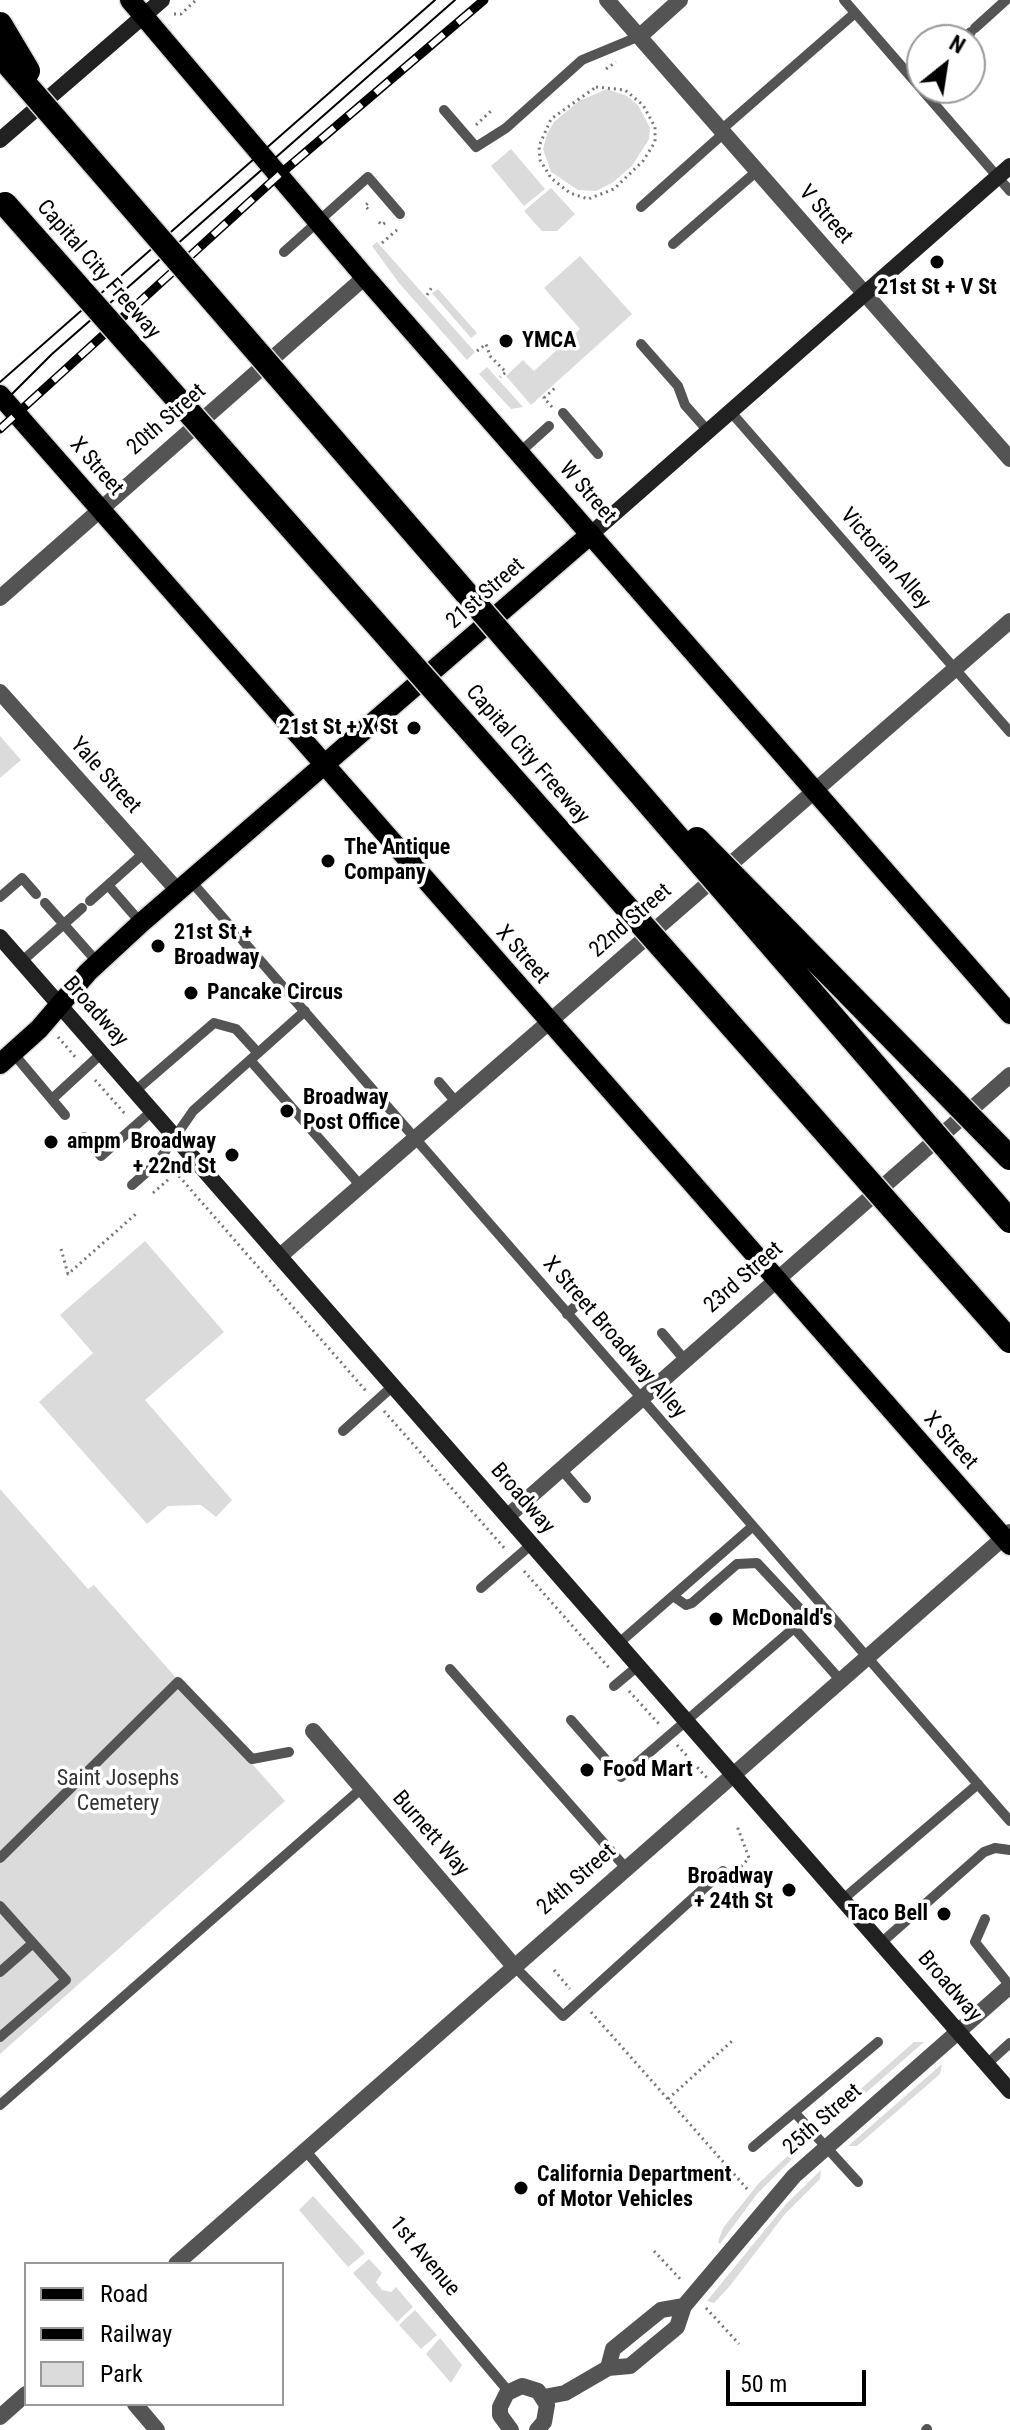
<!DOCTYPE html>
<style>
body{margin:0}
#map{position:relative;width:1010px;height:2430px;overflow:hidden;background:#fff;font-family:"Roboto Condensed",sans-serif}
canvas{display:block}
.legend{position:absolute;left:24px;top:2262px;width:260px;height:144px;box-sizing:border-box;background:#fff;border:2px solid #999;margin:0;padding:10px 14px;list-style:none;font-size:24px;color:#000}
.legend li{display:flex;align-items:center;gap:16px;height:40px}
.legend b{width:40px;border:2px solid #999}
.north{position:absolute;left:906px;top:24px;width:80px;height:80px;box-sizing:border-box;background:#fff;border:2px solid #999;border-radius:50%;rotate:30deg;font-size:22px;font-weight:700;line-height:32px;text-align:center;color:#000}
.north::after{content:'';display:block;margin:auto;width:28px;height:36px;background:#000;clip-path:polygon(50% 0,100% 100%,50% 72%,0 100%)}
.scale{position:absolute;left:726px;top:2370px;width:140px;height:36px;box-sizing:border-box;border:4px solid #000;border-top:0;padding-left:10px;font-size:24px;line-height:28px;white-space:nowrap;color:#000;-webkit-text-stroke:6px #fff;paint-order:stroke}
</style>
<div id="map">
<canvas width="1010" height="2430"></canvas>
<ul class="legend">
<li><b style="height:10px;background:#000"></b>Road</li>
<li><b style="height:10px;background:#000"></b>Railway</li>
<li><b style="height:22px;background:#dbdbdb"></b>Park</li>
</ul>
<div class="north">N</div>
<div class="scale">50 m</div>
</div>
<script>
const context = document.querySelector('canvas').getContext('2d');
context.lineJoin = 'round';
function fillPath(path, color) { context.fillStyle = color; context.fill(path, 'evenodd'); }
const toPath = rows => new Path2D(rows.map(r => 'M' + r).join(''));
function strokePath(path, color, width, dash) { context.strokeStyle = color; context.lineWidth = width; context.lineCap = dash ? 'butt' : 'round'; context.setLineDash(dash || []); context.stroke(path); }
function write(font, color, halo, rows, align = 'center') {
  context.font = font + ' "Roboto Condensed",sans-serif'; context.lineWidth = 7; context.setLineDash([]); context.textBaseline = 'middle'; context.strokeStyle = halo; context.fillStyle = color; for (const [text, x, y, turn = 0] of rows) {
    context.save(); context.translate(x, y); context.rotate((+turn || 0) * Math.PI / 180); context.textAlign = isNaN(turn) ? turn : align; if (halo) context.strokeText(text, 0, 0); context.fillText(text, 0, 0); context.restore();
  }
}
fillPath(toPath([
 [607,89,627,96,638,105,650,128,649,139,632,166,612,183,596,191,578,190,551,172,543,149,547,134,554,122,579,101],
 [511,149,545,189,524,206,491,166],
 [551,188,575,214,557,231,542,231,524,211],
 [377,242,475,352,467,360,399,283,372,246],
 [580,256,632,314,531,405,506,376,523,360,534,371,580,329,544,288],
 [438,289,477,333,471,338,432,293],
 [487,367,523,407,511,409,479,374],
 [0,736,21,760,0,778],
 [145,1241,224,1332,145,1400,232,1500,216,1517,201,1505,168,1506,147,1524,39,1402,93,1353,60,1315],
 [0,1489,88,1589,94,1585,285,1801,0,2054],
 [914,2042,924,2042,829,2125,830,2116],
 [942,2064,940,2074,857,2146,848,2146],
 [798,2146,803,2148,757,2194,720,2244,718,2242,723,2228,759,2183],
 [821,2170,820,2179,785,2214,729,2287,714,2303,707,2301,786,2204],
 [313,2196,365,2253,348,2267,299,2210],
 [369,2259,382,2273,376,2282,382,2290,391,2292,396,2287,413,2307,397,2322,353,2273],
 [415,2310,437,2335,421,2349,399,2325],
 [440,2338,462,2365,451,2383,426,2354]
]), '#dbdbdb');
const primary = toPath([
 [130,0,365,277,1010,1014],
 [0,395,1010,1545],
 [0,1064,39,1029,88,972,141,923,591,534]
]);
strokePath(primary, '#dbdbdb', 23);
strokePath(toPath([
 [174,14,181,14,196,0],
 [606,69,616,62],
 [596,87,625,90,643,105,655,127,655,142,643,161,614,189,588,199,570,193,551,178,540,160,539,146,551,119,596,87],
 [476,125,491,111],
 [368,209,365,206,369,202],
 [379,222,382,225,386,222],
 [382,243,399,228],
 [427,295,432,287],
 [477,351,486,344,490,356,506,372,500,377],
 [552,407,544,398,555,388],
 [58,1037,77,1059],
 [95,1080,127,1116],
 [171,1167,366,1391],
 [153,1193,170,1178],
 [61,1249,68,1274,137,1213],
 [384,1411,506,1550],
 [524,1571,611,1670],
 [629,1691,659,1724],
 [677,1745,707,1778],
 [737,1871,749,1858,737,1826],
 [554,1970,570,1989],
 [591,2012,748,2190],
 [668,2099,732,2041],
 [654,2251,682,2281],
 [706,2308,739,2344]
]), '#767676', 3, [2, 4]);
strokePath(toPath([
 [844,0,1010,191],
 [975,28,1006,0],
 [961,40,971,32],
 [444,110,476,147,506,128,582,60,640,36],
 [721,130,855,13],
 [641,207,724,133],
 [673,244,757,171],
 [284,252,368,177,400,214],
 [641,344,678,386,685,405,708,431],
 [730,411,1010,732],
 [563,413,598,454],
 [519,453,549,426],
 [190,880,1010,1821],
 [108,885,144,853],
 [0,897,22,878,36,894],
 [90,901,108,885,141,923],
 [45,903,98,963],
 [21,962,82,908],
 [13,1053,65,1115],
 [250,1060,360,1185],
 [439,1082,456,1102],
 [135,1091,214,1023,236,1029,258,1053],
 [52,1099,102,1053],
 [84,1137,101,1156,152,1111],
 [132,1185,157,1163,193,1111,305,1011],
 [567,1314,581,1301],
 [662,1333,684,1359],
 [343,1431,393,1386],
 [561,1469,586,1498],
 [481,1588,532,1544],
 [673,1596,686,1605,692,1603,737,1564,757,1563,801,1610,794,1628],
 [619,1643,753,1526],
 [450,1669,625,1867],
 [614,1686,638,1666],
 [571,1720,621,1777,794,1628,842,1682],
 [0,1858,178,1682,252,1759,289,1752],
 [842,1900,978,1784],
 [0,1906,66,1980,0,2037],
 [985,1919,975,1942,1010,1986],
 [881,1943,984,1852,995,1848,1010,1850],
 [513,1965,563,2016,723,1871],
 [0,1972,33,1943],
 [987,2064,1010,2043],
 [0,2105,362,1788],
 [796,2114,858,2182],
 [753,2147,878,2042],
 [305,2150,509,2392],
 [926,2430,927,2429]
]), '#545454', 10);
strokePath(toPath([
 [607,0,1010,459],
 [640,36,680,0],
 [0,598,365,277],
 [0,692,178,891],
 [280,1256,1010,621],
 [508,1516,1010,1075],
 [313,1731,513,1965],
 [176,2264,1010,1532],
 [608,2368,613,2349,661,2310,684,2306],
 [544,2397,565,2393,608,2368,630,2366,677,2327,684,2306,794,2176,1010,1986],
 [135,2404,157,2430],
 [0,2417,26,2394],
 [511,2430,500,2415,500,2407,507,2393,522,2386,538,2391,547,2405,544,2422,537,2430]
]), '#545454', 16);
strokePath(toPath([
 [0,140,162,0],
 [591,534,1010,166],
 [0,937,1010,2091]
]), '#212121', 16);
strokePath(primary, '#000', 20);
strokePath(toPath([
 [0,382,435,0],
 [0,406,52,354,455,0]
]), '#000', 2);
const rail = toPath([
 [0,429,279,175,484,0]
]);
strokePath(rail, '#000', 9);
strokePath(rail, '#fff', 6, [18]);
const motorwayBridge = toPath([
 [0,24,28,71],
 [0,55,1010,1221],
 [5,204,1010,1341],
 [697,839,1010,1158]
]);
strokePath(motorwayBridge, '#dbdbdb', 27, []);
strokePath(motorwayBridge, '#000', 24);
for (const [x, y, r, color] of [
 [937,262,8,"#000"],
 [506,341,8,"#000"],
 [414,728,8,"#000"],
 [328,861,8,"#000"],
 [158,946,8,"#000"],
 [191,993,8,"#000"],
 [287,1111,8,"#000"],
 [51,1142,8,"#000"],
 [232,1155,8,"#000"],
 [716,1619,8,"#000"],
 [587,1770,8,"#000"],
 [789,1890,8,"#000"],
 [944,1914,8,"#000"],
 [521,2188,8,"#000"]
]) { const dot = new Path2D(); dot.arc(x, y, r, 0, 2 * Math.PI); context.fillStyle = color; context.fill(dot); strokePath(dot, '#fff', 3); }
write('22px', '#000', '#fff', [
 ["V Street",825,215,49],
 ["Capital City Freeway",98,270,49],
 ["20th Street",167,420,-41],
 ["X Street",96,467,49],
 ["W Street",587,493,49],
 ["Victorian Alley",885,559,49],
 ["21st Street",486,594,-41],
 ["Capital City Freeway",527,755,49],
 ["Yale Street",105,776,48],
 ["22nd Street",631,921,-41],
 ["X Street",522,955,49],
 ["Broadway",95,1012,48],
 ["23rd Street",744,1278,-41],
 ["X Street Broadway Alley",614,1338,49],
 ["X Street",950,1441,48],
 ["Broadway",522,1499,49],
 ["Burnett Way",430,1834,49],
 ["24th Street",577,1880,-41],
 ["Broadway",949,1987,49],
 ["25th Street",823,2120,-41],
 ["1st Avenue",424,2257,50]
]);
write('bold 22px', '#000', '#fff', [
 ["21st St + V St",937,288,"center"],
 ["YMCA",522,341],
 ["21st St + X St",398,728,"right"],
 ["The Antique",344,848],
 ["Company",344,873],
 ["21st St +",174,933],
 ["Broadway",174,958],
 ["Pancake Circus",207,993],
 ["Broadway",303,1098],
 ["Post Office",303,1123],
 ["ampm",67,1142],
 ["Broadway",216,1142,"right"],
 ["+ 22nd St",216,1167,"right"],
 ["McDonald's",732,1619],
 ["Food Mart",603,1770],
 ["Broadway",773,1877,"right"],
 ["+ 24th St",773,1902,"right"],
 ["Taco Bell",928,1914,"right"],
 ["California Department",537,2175],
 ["of Motor Vehicles",537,2200]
], 'left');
write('22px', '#323232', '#fff', [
 ["Saint Josephs",118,1779],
 ["Cemetery",118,1804]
]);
</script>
